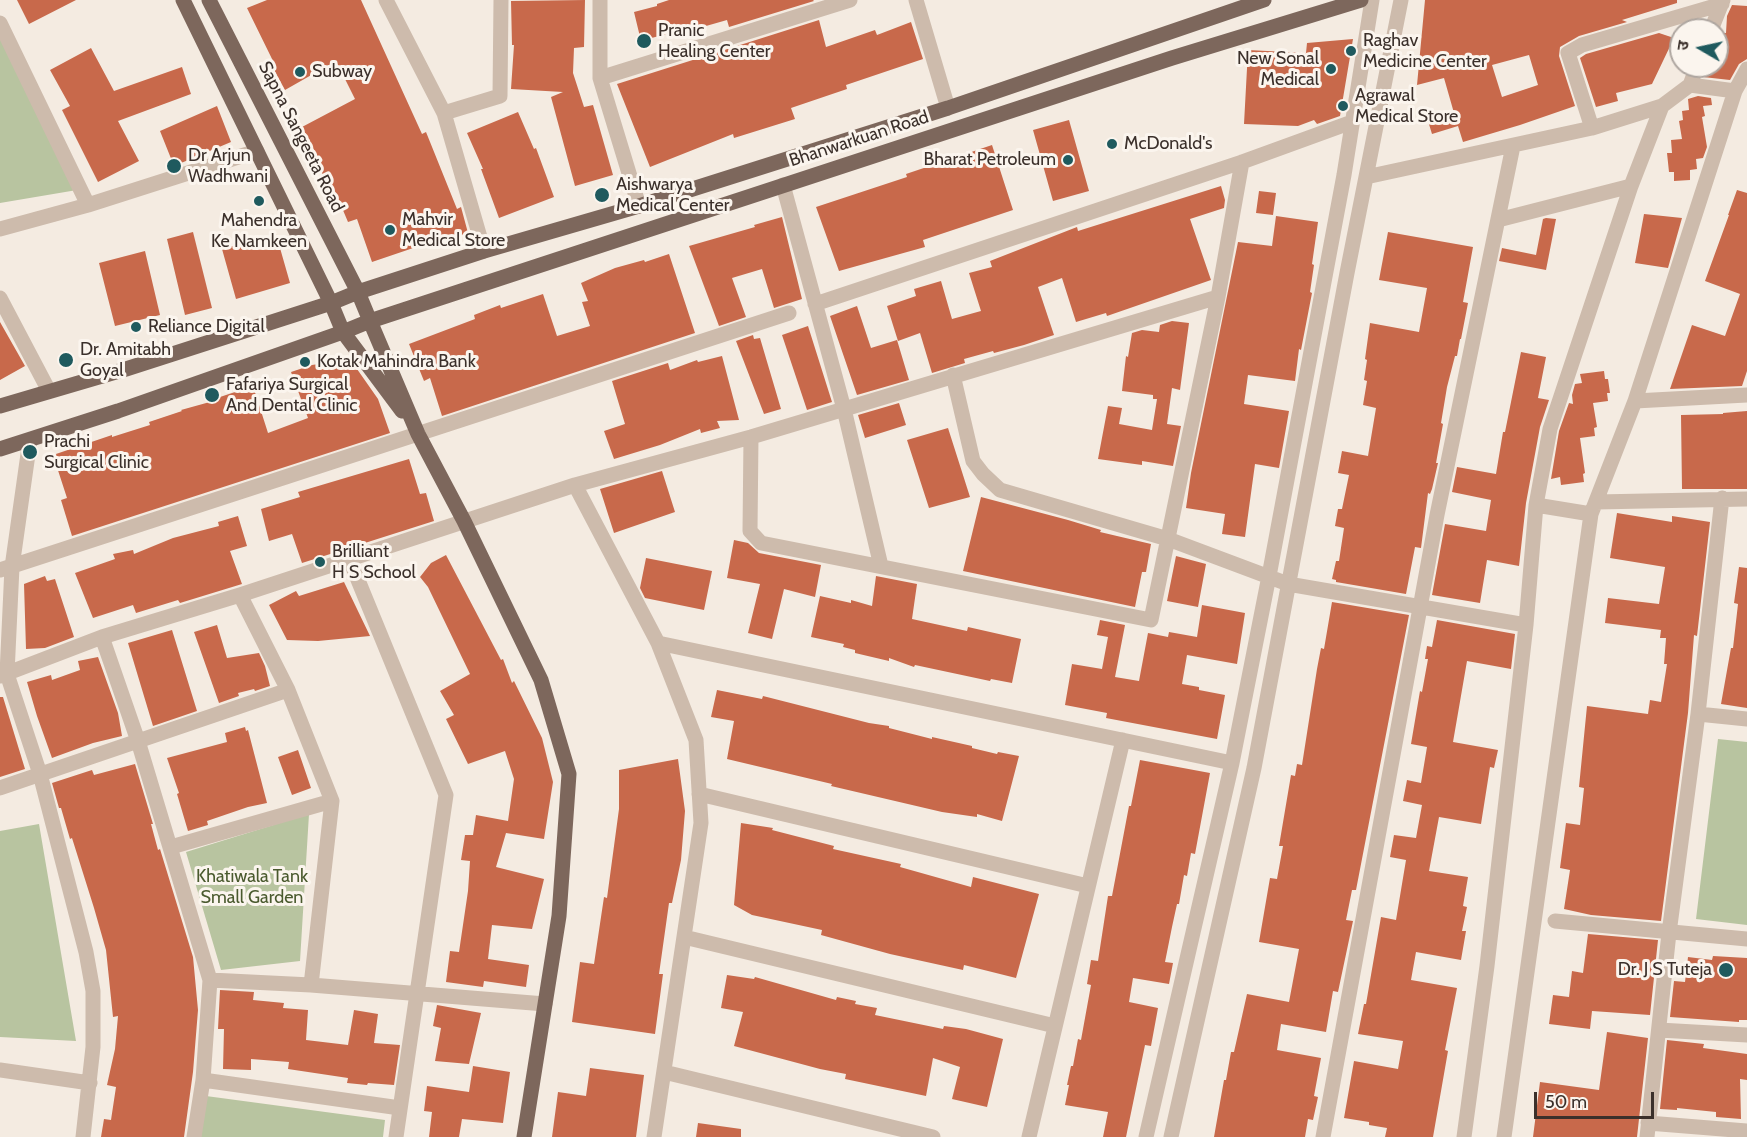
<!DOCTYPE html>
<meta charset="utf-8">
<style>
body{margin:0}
#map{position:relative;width:1747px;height:1137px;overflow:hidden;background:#f4ebe1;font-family:Cabin,"Noto Sans Devanagari",sans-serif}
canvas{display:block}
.north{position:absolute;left:1669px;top:18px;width:60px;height:60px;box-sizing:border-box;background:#fbf5ee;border:2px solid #aea6a0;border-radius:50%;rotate:279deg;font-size:16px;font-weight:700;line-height:24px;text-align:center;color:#3b302b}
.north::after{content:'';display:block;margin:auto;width:21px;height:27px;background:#1f5a5e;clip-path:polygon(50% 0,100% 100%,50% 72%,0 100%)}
.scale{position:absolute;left:1534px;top:1092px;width:120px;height:27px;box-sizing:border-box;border:3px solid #3b302b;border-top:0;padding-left:8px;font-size:18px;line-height:21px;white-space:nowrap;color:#3b302b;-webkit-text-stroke:4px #fbf5ee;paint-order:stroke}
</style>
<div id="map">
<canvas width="1747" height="1137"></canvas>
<div class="north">उ</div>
<div class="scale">50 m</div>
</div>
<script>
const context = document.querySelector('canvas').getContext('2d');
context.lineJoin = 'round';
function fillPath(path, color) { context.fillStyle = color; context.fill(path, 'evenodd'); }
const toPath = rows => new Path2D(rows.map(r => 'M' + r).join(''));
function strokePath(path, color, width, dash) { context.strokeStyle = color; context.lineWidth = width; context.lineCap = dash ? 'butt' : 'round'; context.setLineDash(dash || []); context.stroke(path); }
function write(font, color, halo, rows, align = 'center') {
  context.font = font + ' Cabin,sans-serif'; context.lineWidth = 6; context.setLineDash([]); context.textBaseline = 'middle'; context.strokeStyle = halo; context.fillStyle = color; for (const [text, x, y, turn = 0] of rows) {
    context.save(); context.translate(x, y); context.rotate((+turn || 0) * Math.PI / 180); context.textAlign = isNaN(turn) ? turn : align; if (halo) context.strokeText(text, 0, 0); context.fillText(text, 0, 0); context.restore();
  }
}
fillPath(toPath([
 [0,19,77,190,0,203],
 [1718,739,1747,742,1747,925,1696,919],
 [309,814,300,961,221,970,186,852],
 [39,824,76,1041,0,1037,0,831],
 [206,1096,385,1120,383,1137,201,1137]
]), '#b8c4a0');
fillPath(toPath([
 [17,0,76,0,29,24],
 [267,0,361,0,422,134,426,132,457,209,461,207,468,233,426,246,425,244,372,262,357,219,348,222,334,189,330,191,318,164,321,163,302,127,355,99,336,61,285,90,271,64,274,63,247,8],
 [585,0,584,47,574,48,573,73,584,107,593,105,613,175,575,186,551,97,563,92,511,89,514,45,512,45,511,1],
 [669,0,813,0,814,1,729,27,727,20,699,28,698,25,641,41,634,12,657,6,657,4],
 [1425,0,1677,0,1677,3,1622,20,1627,22,1579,36,1560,47,1559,56,1575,106,1520,125,1463,142,1458,126,1432,134,1428,121,1454,113,1444,78,1417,85],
 [1529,55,1538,85,1502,97,1492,65],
 [1732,5,1747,6,1747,59,1739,64,1730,80,1703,77,1707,66,1707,68,1717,68,1717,38,1720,33,1726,33,1727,16],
 [819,20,826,47,875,30,877,35,911,22,923,59,846,85,847,89,791,108,795,119,734,138,733,134,650,167,617,84],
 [1659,33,1674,38,1652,84,1616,93,1618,101,1596,107,1580,58,1586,54],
 [1353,39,1340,116,1317,124,1314,120,1298,126,1244,124,1248,50,1306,53,1307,43],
 [91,48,114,91,182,67,191,94,118,121,139,161,98,182,62,110,70,106,50,70],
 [1698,96,1711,98,1712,105,1703,106,1705,116,1702,117,1707,147,1703,158,1696,159,1697,169,1690,170,1690,180,1674,181,1674,172,1669,172,1667,153,1672,153,1671,140,1682,139,1679,121,1683,120,1682,111,1689,110,1688,99],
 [217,106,231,142,174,166,160,131],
 [518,112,534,149,536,148,554,197,499,218,481,169,483,169,467,133],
 [1069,120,1089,191,1053,201,1033,130],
 [992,145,1013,210,923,240,925,247,839,271,816,207,907,177,906,174],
 [1221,186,1225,200,1224,208,1190,219,1211,280,1107,316,1106,313,1076,322,1062,278,1038,287,1054,335,1024,345,994,353,993,351,964,359,965,363,932,373,920,333,898,341,887,306,916,296,914,289,941,281,952,319,981,311,969,273,992,267,990,261,1077,227,1078,231],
 [1737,190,1747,193,1747,371,1742,386,1670,389,1692,325,1725,336,1740,294,1705,281,1729,215,1728,215],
 [1259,191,1276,193,1273,215,1256,213],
 [1644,214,1682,218,1668,268,1635,263],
 [1276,216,1318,222,1312,264,1314,265,1310,292,1312,293,1301,350,1299,349,1295,381,1248,375,1244,404,1289,411,1279,468,1255,464,1245,537,1222,534,1225,514,1186,508,1191,473,1238,242,1272,246],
 [782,217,802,299,774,308,762,269,732,278,746,317,719,326,689,246,755,227,754,225],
 [1546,218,1556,219,1546,270,1499,261,1502,248,1536,255,1543,219],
 [193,232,212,308,185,315,167,239],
 [1388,232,1473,247,1463,302,1468,303,1461,339,1460,339,1457,356,1455,356,1447,387,1441,423,1443,424,1436,463,1438,463,1432,489,1430,494,1428,493,1421,548,1415,547,1406,594,1336,582,1336,580,1332,579,1336,561,1339,561,1344,528,1335,526,1338,509,1342,509,1349,475,1338,473,1342,451,1368,456,1376,408,1363,405,1367,381,1364,380,1367,360,1365,359,1370,323,1419,332,1427,288,1379,280],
 [276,234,290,283,236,299,222,249],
 [145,251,160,315,115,326,99,263],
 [669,254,695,333,442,416,430,378,424,381,409,344,475,319,474,315,500,305,501,308,543,294,557,336,590,326,582,302,588,301,581,283,615,268,644,260,645,262],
 [857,306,871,348,897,340,909,380,857,395,830,316],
 [1172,321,1189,323,1180,390,1172,388,1167,424,1181,426,1173,466,1142,461,1142,465,1098,459,1108,406,1122,408,1119,424,1152,430,1157,399,1153,399,1153,395,1122,391,1126,356,1128,357,1132,333,1142,330,1159,332,1160,325],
 [0,322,25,366,0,380],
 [808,326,832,402,807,410,782,335],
 [753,335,754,339,760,338,781,409,764,414,736,341],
 [1521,352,1546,357,1538,398,1549,400,1540,427,1526,503,1519,566,1487,560,1480,603,1432,595,1445,524,1486,531,1491,500,1452,492,1457,467,1496,474,1503,432,1505,432],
 [722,356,739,420,717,421,720,428,701,433,700,429,660,445,614,459,604,431,625,424,612,381,668,363,670,370,697,360,698,362],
 [350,359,378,399,390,433,72,536,61,500,67,498,53,455,112,435,112,437,150,425,149,422,182,411,181,410,217,400,217,398,253,386,268,433,308,418,291,372,312,365],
 [1604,371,1605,379,1608,379,1610,393,1607,393,1608,401,1593,403,1597,427,1594,428,1595,436,1580,438,1585,473,1583,474,1584,482,1561,485,1560,477,1551,479,1559,431,1569,403,1573,404,1572,395,1575,384,1582,383,1580,374],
 [899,403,906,425,865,438,858,415],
 [1747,411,1747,489,1682,489,1681,415,1723,414,1723,413],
 [948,428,970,497,929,508,907,440],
 [409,459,420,494,426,493,434,521,302,563,292,534,269,541,261,509,300,497,298,492],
 [662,471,675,512,614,533,600,489],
 [981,497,1068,520,1101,530,1100,532,1151,544,1146,572,1142,572,1135,607,963,571],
 [1617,513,1672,522,1672,516,1710,522,1697,636,1694,635,1688,713,1661,921,1591,915,1564,909,1570,870,1560,868,1566,823,1580,825,1584,788,1579,787,1587,706,1648,714,1650,700,1661,702,1667,664,1664,664,1666,638,1660,638,1661,630,1605,623,1608,598,1659,604,1665,567,1610,558],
 [238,516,247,546,230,551,242,584,180,603,178,600,136,613,133,605,93,618,75,573,115,559,113,554,133,550,134,554,173,538,219,526,218,522],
 [734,540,748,543,759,553,821,565,815,597,784,589,772,639,748,633,760,584,727,578],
 [446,555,501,660,503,659,512,683,514,681,542,738,553,782,544,839,506,833,496,867,544,879,532,929,492,925,488,959,529,965,526,987,484,981,483,987,446,982,450,951,459,952,468,891,470,861,461,860,465,835,473,835,476,815,508,821,514,779,505,751,468,764,446,719,454,715,440,691,470,674,428,587,420,577,431,563],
 [1176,556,1206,564,1198,607,1167,601],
 [646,558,712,571,704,610,645,598,640,588],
 [1739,567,1747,568,1747,708,1721,704,1731,648,1733,648,1738,604,1734,603],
 [45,576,47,581,55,579,74,637,45,648,26,649,24,584],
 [876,576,917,584,912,619,967,631,968,627,1021,639,1012,683,991,679,990,681,915,665,914,667,889,658,889,661,855,653,855,650,843,647,844,644,811,637,820,596,851,603,851,600,872,606],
 [344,582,370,636,318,641,287,640,269,605,296,591,299,596],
 [1332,602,1409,615,1356,890,1352,890,1346,920,1353,921,1338,992,1333,991,1326,1032,1281,1024,1277,1050,1321,1058,1314,1096,1318,1097,1313,1120,1308,1119,1305,1137,1214,1137,1224,1080,1226,1080,1231,1052,1234,1052,1247,994,1289,1002,1299,949,1259,942,1270,878,1277,879,1283,846,1279,846,1291,775,1295,776,1297,764,1302,765,1317,669,1321,648,1324,649],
 [1202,605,1245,613,1237,664,1187,655,1182,684,1199,687,1199,690,1225,695,1217,739,1106,718,1107,713,1065,705,1072,664,1102,669,1108,637,1097,635,1100,620,1125,625,1115,677,1139,681,1148,633,1168,637,1169,632,1197,637],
 [1437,620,1515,634,1511,669,1467,661,1453,742,1498,750,1494,768,1490,767,1481,824,1439,817,1429,871,1468,877,1463,906,1467,907,1462,931,1466,931,1461,960,1416,952,1411,980,1457,988,1445,1050,1448,1051,1433,1137,1385,1137,1387,1128,1369,1125,1369,1122,1344,1118,1354,1061,1398,1069,1403,1041,1358,1034,1364,1004,1366,1004,1381,917,1396,920,1406,860,1390,857,1394,835,1416,838,1422,805,1403,801,1407,780,1421,783,1427,747,1411,744,1420,691,1422,692,1428,659,1425,659,1427,646,1432,647],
 [217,625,227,658,259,653,265,666,270,686,255,691,254,689,238,693,239,696,219,703,194,632],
 [172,630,197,711,153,726,128,643],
 [98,657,118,713,122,736,93,743,52,758,37,716,27,682,51,675,52,680,80,670,78,661],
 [717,690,762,699,763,696,869,723,889,726,889,728,932,739,932,737,972,746,972,748,997,754,998,752,1019,756,1002,821,977,814,977,817,942,812,831,786,832,784,727,759,734,721,711,717],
 [0,697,3,697,25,769,0,777],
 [245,727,246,731,248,730,267,803,248,807,207,821,208,825,188,831,177,794,179,793,167,758,227,742,225,733],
 [298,750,311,788,292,795,278,757],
 [678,759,685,811,681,860,672,903,669,903,659,974,663,974,655,1034,572,1022,580,962,594,964,604,897,607,898,619,809,619,770],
 [1140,760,1210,773,1195,854,1191,853,1187,876,1184,875,1179,904,1177,904,1172,927,1165,962,1173,963,1169,984,1133,978,1129,1002,1158,1008,1151,1046,1145,1045,1126,1137,1103,1137,1108,1112,1065,1105,1069,1085,1067,1085,1071,1066,1073,1066,1078,1039,1081,1040,1091,985,1087,984,1091,960,1098,961,1108,896,1112,896,1129,806,1131,806],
 [135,764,153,824,151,824,158,850,160,849,193,957,198,1010,193,1072,184,1137,101,1137,104,1119,111,1120,116,1087,107,1085,115,1049,118,1016,113,1017,106,950,94,908,72,838,70,839,61,808,59,808,52,783,92,770,94,775],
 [741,823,773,828,772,830,834,846,833,849,901,864,900,867,971,887,973,877,1039,894,1016,978,964,965,963,970,890,954,821,935,822,930,752,915,734,905],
 [1588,934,1658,940,1650,1015,1592,1011,1590,1029,1549,1024,1553,995,1569,997,1572,971,1583,973],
 [1713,956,1747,958,1747,1020,1739,1020,1739,1022,1670,1017,1674,981,1685,982,1688,957,1712,960],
 [727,975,754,979,755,977,836,1000,837,997,856,1001,855,1004,877,1008,875,1015,943,1029,944,1026,966,1029,1003,1039,987,1107,952,1099,960,1067,933,1058,926,1096,845,1079,846,1074,820,1069,734,1046,743,1012,721,1008],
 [220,990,254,992,253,1000,284,1003,283,1008,308,1010,306,1040,348,1045,354,1010,378,1014,374,1043,400,1045,394,1085,368,1083,367,1085,347,1083,348,1078,288,1069,289,1062,251,1059,251,1070,223,1069,224,1029,218,1029],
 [437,1005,481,1013,469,1064,435,1061,441,1028,433,1026],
 [1607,1032,1648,1038,1637,1137,1533,1137,1540,1082,1599,1090],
 [1667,1040,1704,1044,1703,1048,1747,1054,1747,1080,1740,1079,1741,1119,1716,1117,1716,1112,1677,1108,1677,1110,1660,1109],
 [473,1066,510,1072,503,1123,462,1119,459,1137,429,1137,432,1112,424,1111,427,1086,469,1092],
 [590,1068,644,1075,636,1137,552,1137,558,1092,586,1096],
 [698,1123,741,1129,741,1137,696,1137]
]), '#c8694b');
strokePath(toPath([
 [386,0,444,113,484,251],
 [600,0,600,78,639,206],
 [916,0,948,108],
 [0,23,88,205],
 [1711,30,1723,0],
 [600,78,850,0],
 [1690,85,1735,91],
 [444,113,500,96,501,0],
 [1592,128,1568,53,1582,45,1722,4],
 [1366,177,1592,128,1662,106],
 [783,185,844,409,881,566],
 [1498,220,1631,186],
 [0,229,88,205,257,151],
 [0,298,49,391],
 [815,304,1242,162,1352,122],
 [953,375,973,461,983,474,1000,490,1168,539,1288,584,1526,625],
 [1635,401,1747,395],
 [751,437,750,531,761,543,1151,620,1218,297,1242,162],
 [30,440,12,567,7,674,40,774,86,952,93,991,93,1047,83,1137],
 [575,485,658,643,696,740,701,823,654,1137],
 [1596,502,1747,499],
 [1536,505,1591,514],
 [349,558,446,795,396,1137],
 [0,570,789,313],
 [240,595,288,690,332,801,311,985],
 [102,637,138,741,210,980,203,1080,194,1137],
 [658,643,1232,763],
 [0,676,102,637,240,595,575,485,751,437,1218,297],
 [1698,714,1747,719],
 [0,788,288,690],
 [699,794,1088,886],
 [171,847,332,801],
 [1555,921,1747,939],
 [684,937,1055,1026],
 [210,980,311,985,545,1004],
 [1659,1030,1747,1035],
 [0,1070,90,1083],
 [664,1072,933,1137],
 [203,1080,400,1108],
 [1648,1123,1747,1131],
 [1029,1137,1123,740],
 [1146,1137,1232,763,1269,576,1344,175,1372,0],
 [1171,1137,1254,768,1347,273,1401,0],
 [1323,1137,1437,515,1513,146],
 [1464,1137,1487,966,1526,625,1536,505,1550,429,1631,186,1662,106,1690,85,1697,66],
 [1504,1137,1591,514,1635,401,1735,91,1747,69],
 [1647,1137,1669,933,1698,714,1722,498]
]), '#cdbbac', 15);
strokePath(toPath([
 [209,0,358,292,484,251,639,206,948,108,1264,0],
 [0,406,126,369,331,303,183,0],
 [0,449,118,411,343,332,370,321,358,292,331,303,343,332,402,411],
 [524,1137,559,916,569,774,541,680,464,521,418,434,370,321,1172,58,1361,0]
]), '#7d675c', 15);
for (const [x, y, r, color] of [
 [644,41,8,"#1f5a5e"],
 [1351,51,6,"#1f5a5e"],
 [1331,69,6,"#1f5a5e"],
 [300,72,6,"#1f5a5e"],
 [1343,106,6,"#1f5a5e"],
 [1112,144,6,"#1f5a5e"],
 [1068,160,6,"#1f5a5e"],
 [174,166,8,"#1f5a5e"],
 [602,195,8,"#1f5a5e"],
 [259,201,6,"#1f5a5e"],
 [390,230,6,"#1f5a5e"],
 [136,327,6,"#1f5a5e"],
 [66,360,8,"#1f5a5e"],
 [305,362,6,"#1f5a5e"],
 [212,395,8,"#1f5a5e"],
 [30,452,8,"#1f5a5e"],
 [320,562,6,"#1f5a5e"],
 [1726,970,8,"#1f5a5e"]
]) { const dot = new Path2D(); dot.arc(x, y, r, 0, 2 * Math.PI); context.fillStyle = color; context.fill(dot); strokePath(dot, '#fbf5ee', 2); }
write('18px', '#3b302b', '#fbf5ee', [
 ["Pranic",658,31],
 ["Healing Center",658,52],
 ["Raghav",1363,41],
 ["Medicine Center",1363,62],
 ["New Sonal",1319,59,"right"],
 ["Medical",1319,80,"right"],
 ["Subway",312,72],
 ["Agrawal",1355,96],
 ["Medical Store",1355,117],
 ["McDonald's",1124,144],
 ["Dr Arjun",188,156],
 ["Wadhwani",188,177],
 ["Bharat Petroleum",1056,160,"right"],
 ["Aishwarya",616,185],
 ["Medical Center",616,206],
 ["Mahvir",402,220],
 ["Medical Store",402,241],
 ["Mahendra",259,221,"center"],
 ["Ke Namkeen",259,242,"center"],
 ["Reliance Digital",148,327],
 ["Dr. Amitabh",80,350],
 ["Goyal",80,371],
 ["Kotak Mahindra Bank",317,362],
 ["Fafariya Surgical",226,385],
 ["And Dental Clinic",226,406],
 ["Prachi",44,442],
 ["Surgical Clinic",44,463],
 ["Brilliant",332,552],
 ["H S School",332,573],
 ["Dr. J S Tuteja",1712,970,"right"]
], 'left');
write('18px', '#3b302b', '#fbf5ee', [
 ["Sapna Sangeeta Road",301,137,63],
 ["Bhanwarkuan Road",859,139,-18]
]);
write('18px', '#4a5a2e', '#fbf5ee', [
 ["Khatiwala Tank",252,877],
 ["Small Garden",252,898]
]);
</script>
